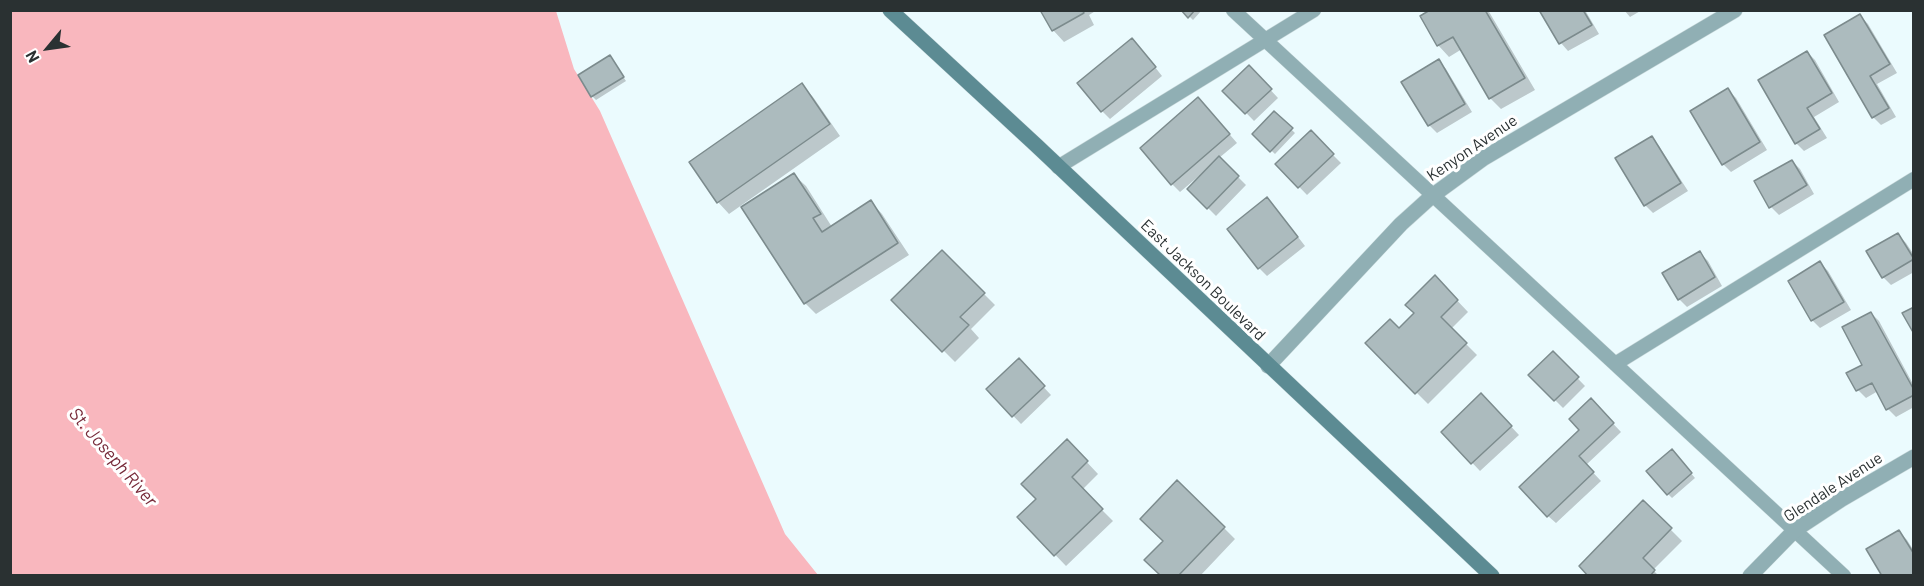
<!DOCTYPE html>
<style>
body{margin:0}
#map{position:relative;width:1924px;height:586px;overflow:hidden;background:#ebfbfe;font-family:Barlow,sans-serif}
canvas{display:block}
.frame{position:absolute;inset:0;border:12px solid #2a3132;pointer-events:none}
.north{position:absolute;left:18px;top:18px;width:60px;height:60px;-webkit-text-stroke:4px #fff;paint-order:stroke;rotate:241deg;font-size:16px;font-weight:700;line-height:24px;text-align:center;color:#2a3132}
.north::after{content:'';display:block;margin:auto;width:21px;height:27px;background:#2a3132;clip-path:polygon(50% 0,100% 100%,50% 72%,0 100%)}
</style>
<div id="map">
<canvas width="1924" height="586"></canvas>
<div class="frame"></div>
<div class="north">N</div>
</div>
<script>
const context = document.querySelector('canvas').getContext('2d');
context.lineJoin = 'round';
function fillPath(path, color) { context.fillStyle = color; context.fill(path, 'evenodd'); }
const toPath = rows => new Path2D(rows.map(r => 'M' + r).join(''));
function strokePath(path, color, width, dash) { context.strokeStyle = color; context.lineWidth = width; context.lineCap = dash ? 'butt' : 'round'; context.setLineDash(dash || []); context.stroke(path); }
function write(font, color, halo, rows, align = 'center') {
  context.font = font + ' Barlow,sans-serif'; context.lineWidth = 6; context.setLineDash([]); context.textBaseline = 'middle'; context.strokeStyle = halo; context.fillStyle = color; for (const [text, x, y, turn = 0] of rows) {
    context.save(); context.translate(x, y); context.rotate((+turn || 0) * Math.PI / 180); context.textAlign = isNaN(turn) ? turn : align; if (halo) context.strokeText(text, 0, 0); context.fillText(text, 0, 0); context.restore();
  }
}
fillPath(toPath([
 [10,11,556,11,574,69,600,111,785,534,818,575,11,575]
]), '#f9b7be');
fillPath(toPath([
 [1041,10,1097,10,1089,15,1094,25,1064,42,1053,30],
 [1183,10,1202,10,1193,20],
 [1432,10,1488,10,1535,90,1501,109,1490,98,1462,49,1449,57,1438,45],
 [1541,10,1585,10,1599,34,1568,51,1561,43],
 [1624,10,1642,10,1630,17],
 [1860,16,1868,24,1897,73,1877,84,1896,117,1881,125,1873,117],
 [1140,48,1162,76,1110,119,1102,111],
 [1807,52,1815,60,1839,102,1814,117,1827,138,1804,151,1796,143],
 [610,57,626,81,596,100,592,96],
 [1439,61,1446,69,1472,112,1437,133,1429,125],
 [1249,67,1278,98,1254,121,1225,91],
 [802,85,813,97,840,136,729,214,718,202,691,163],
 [1728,90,1736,98,1767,150,1731,172,1723,164],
 [1206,107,1237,143,1219,158,1246,185,1216,216,1189,189,1200,177,1199,176,1180,192,1172,184],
 [1274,113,1295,133,1275,154,1254,134],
 [1311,133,1341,163,1307,195,1277,164],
 [1651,138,1659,146,1688,191,1653,213,1645,205],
 [1792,161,1800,169,1814,194,1779,215,1771,207],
 [794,175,806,186,832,227,871,202,882,214,909,255,816,314,805,303],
 [1275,207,1305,246,1267,276,1259,268],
 [1898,235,1906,243,1914,255,1914,272,1891,285,1883,277,1868,252],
 [942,252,995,305,971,329,979,338,955,362,893,300],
 [1700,253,1708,261,1722,286,1687,307,1679,299],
 [1820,263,1828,271,1851,310,1820,328,1812,320],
 [1435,277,1468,312,1451,329,1477,355,1428,404,1367,343,1399,330,1416,313],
 [1871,313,1879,321,1914,386,1914,407,1896,417,1888,409,1878,391,1866,398,1858,390,1848,374,1864,365],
 [1553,353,1585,386,1563,408,1530,375],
 [1019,361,1051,395,1021,424,988,389],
 [1591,400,1621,432,1586,465,1601,481,1556,523,1548,516],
 [1489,403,1519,435,1480,471,1443,432],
 [1067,441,1098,474,1082,490,1113,521,1066,566,1019,517,1038,499],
 [1675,455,1695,478,1672,498,1668,494],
 [1643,502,1682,541,1653,570,1659,576,1590,576],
 [1224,528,1235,539,1200,576,1162,576,1164,541],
 [1899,532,1907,540,1914,551,1914,576]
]), '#0003');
const building = toPath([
 [1040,10,1082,10,1084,13,1052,31,1040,10],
 [1181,10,1195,10,1188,18,1181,10],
 [1430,10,1485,10,1525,78,1489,99,1453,37,1437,46,1420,16,1430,10],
 [1539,10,1583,10,1592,25,1559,44,1539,10],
 [1860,14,1890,64,1870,76,1889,108,1872,118,1824,35,1860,14],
 [1132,38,1156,67,1101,112,1077,83,1132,38],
 [1807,51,1832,93,1807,108,1820,129,1795,144,1758,80,1807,51],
 [610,55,624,77,591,97,578,75,610,55],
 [1439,59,1465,104,1428,126,1401,82,1439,59],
 [1249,65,1272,89,1245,114,1222,91,1249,65],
 [802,83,830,124,717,203,689,162,802,83],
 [1728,88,1760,142,1722,165,1690,111,1728,88],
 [1198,97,1230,134,1171,185,1140,148,1198,97],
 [1274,111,1293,128,1270,152,1252,134,1274,111],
 [1311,130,1334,154,1298,188,1275,164,1311,130],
 [1652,136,1681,183,1644,206,1615,158,1652,136],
 [1219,156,1239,176,1207,209,1187,189,1219,156],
 [1792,160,1807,185,1769,208,1754,181,1792,160],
 [794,173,821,214,813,218,822,232,871,200,898,243,804,304,741,207,794,173],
 [1267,197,1298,237,1258,269,1227,229,1267,197],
 [1898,233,1914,259,1882,278,1866,251,1898,233],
 [942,250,985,293,960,317,969,325,942,352,891,300,942,250],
 [1700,251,1715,277,1678,300,1662,273,1700,251],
 [1820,261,1844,302,1811,321,1788,281,1820,261],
 [1435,275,1458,300,1441,317,1467,343,1415,394,1365,343,1390,319,1399,328,1414,313,1405,305,1435,275],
 [1914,307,1914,334,1902,313,1914,307],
 [1871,312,1914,390,1914,395,1886,410,1872,383,1856,391,1846,373,1862,365,1842,327,1871,312],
 [1553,351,1579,377,1554,401,1528,375,1553,351],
 [1019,358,1045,386,1012,417,986,389,1019,358],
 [1481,393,1512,426,1471,464,1441,432,1481,393],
 [1591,398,1614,423,1579,456,1594,472,1547,517,1519,487,1579,430,1569,419,1591,398],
 [1067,439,1088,461,1072,477,1103,509,1054,556,1017,517,1036,499,1021,484,1067,439],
 [1672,449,1692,473,1667,495,1646,471,1672,449],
 [1177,480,1225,527,1178,576,1161,576,1144,560,1163,541,1140,519,1177,480],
 [1643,500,1672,528,1643,558,1655,570,1650,576,1588,576,1579,566,1643,500],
 [1899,530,1914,554,1914,576,1882,576,1866,549,1899,530]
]);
fillPath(building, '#acbbbe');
strokePath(building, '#7c8b8d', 1.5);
const lane = toPath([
 [1233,10,1844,576],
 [1058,167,1314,10],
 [1615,364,1914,179]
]);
const street = toPath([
 [1268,366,1401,224,1432,196,1484,158,1735,10],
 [1750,576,1795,530,1842,499,1914,457]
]);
const secondary = toPath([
 [890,10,1037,146,1492,576]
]);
strokePath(lane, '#c8d7d9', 15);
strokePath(street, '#c8d7d9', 16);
strokePath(secondary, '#c8d7d9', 16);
strokePath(lane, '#90afb4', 14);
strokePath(street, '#90afb4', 15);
strokePath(secondary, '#5c8b93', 15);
write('16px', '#2a3132', '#fff', [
 ["Kenyon Avenue",1472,148,-34],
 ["East Jackson Boulevard",1203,280,44],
 ["Glendale Avenue",1833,487,-33]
]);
write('italic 18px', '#762938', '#fff', [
 ["St. Joseph River",113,457,49]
]);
</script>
